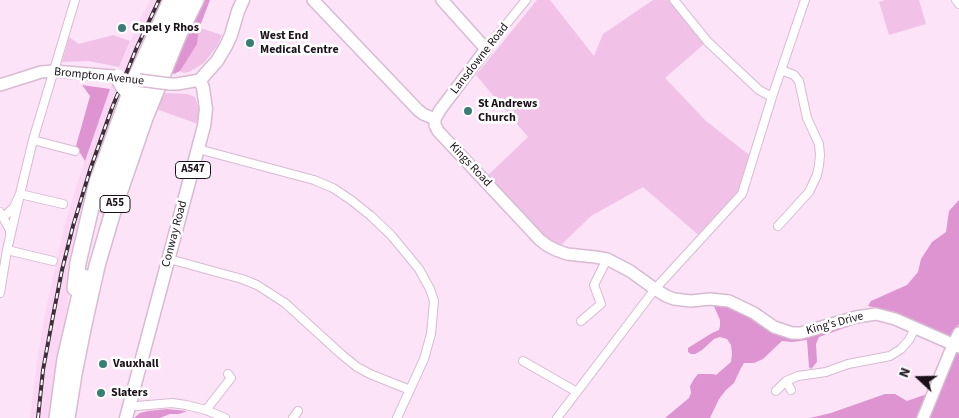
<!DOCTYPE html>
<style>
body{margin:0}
#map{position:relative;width:959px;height:418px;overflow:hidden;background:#fce3f7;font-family:"Source Sans 3",sans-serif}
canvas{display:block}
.north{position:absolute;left:894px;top:353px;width:50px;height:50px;-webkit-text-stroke:4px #fff;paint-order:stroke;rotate:291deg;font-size:14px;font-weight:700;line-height:20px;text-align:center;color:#1b111a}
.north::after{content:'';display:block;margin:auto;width:18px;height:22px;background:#1b111a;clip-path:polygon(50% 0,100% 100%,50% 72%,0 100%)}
</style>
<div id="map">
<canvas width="959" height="418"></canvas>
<div class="north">N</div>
</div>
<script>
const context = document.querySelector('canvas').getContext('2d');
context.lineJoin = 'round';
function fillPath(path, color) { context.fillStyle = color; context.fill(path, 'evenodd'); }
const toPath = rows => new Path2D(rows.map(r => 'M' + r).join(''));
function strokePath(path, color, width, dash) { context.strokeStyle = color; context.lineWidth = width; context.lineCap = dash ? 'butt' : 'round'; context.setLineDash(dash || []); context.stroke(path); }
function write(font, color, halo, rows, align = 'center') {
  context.font = font + ' "Source Sans 3",sans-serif'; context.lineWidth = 5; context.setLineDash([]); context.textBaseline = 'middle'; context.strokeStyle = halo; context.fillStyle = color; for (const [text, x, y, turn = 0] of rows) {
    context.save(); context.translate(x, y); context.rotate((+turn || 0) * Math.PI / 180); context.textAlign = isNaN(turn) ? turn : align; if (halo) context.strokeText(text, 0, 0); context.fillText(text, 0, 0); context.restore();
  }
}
fillPath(toPath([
 [150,0,166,0,137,58,132,64,121,91,120,100,75,250,51,418,30,418,38,354,46,308,66,219,80,175,110,89,138,23]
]), '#fcd7f5');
fillPath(toPath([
 [537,0,550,0,594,56,603,34,653,0,672,0,704,44,665,78,706,121,753,158,742,194,702,238,643,187,591,216,556,250,483,180,528,137,476,75],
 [885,0,919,0,926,24,889,35,879,2],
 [197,27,222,35,217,46,204,63,189,72,184,73,180,71],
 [113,35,130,41,119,67,88,61,62,62,69,37,79,44],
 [162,93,187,94,195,97,199,110,198,124,156,109]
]), '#f2c1e8');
fillPath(toPath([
 [205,0,210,0,200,26,198,35,197,44,180,71,174,74,171,72],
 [82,85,110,89,85,161,76,146,90,96],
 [959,200,959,324,952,337,895,312,868,306,871,301,907,285,918,272,921,259,932,242,946,232,949,211],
 [713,304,720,304,739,311,774,333,854,322,853,325,819,337,816,344,817,362,811,369,809,367,807,340,792,342,782,341,763,359,754,363,744,363,741,368,734,383,726,390,719,399,710,418,665,418,689,398,691,393,690,386,694,379,698,374,713,374,716,375,731,362,732,354,731,345,727,339,720,337,714,339,702,350,695,354,691,354,688,352,688,348,712,333,719,330,720,326,720,320],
 [959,333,959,418,810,418,831,413,885,394,895,394,907,401,933,392],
 [167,409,187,411,179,414,170,414,160,418,134,418,140,413,148,411]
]), '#de94d1');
const street = toPath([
 [674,0,708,42,759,90,772,97],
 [956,0,959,4],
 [486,49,526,0],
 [33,140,75,151],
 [198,149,314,180,333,188,351,200,371,216,391,235,419,269,430,289,434,301,431,334,424,359,397,418],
 [0,212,10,230,10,234],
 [4,217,14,207,20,194,33,140,75,0],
 [778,226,809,192,817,175,819,165,820,155,819,144,807,118,799,81,794,75,781,70],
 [7,250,53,261],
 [169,259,242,279,257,285,285,303,341,354,357,367,370,374,410,390],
 [0,293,7,250,20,194,63,204],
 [581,321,601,304,594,285,607,259],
 [523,361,577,392],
 [786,381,791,390],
 [776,391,786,381,798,376,826,372,848,364,890,356,901,349,909,340,915,328],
 [129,405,137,406,172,403,186,405,206,410,225,418],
 [206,410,231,378,228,374],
 [293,418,298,411],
 [557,418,655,289,742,194,772,97,805,0]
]);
const secondary = toPath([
 [313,0,418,110,423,114,435,119],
 [170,84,177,84,200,80],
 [0,85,41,72,53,71,113,76],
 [435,119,435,125,438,131,540,240,548,246,556,250,567,254,595,257,607,259,630,271,655,289,666,296,674,299,691,301,710,299,729,301,754,313,774,327,792,333,801,333,856,317,876,314,895,319,959,347],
 [435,119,440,110,486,49,442,0],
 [923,418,953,345,959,333]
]);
const primary = toPath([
 [126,418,204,126,206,109,203,88,200,80,217,61,226,46,231,35,238,11,243,0]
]);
const highway = toPath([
 [105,205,115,169,142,97,184,0],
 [75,288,78,263,97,182,135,79,171,0],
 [57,418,65,359,84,277],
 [67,418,74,374,84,324,97,266,114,208,145,118,179,34,196,0]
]);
strokePath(street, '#d8bad2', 10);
strokePath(secondary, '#d8bad2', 14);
strokePath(primary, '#d8bad2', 15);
strokePath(highway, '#d8bad2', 18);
strokePath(street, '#fff', 8);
strokePath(secondary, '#fff', 11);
strokePath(primary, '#fff', 12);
strokePath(highway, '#fff', 15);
const rail = toPath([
 [38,418,43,370,53,316,62,270,73,226,90,170,112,108,137,47,159,0]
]);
strokePath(rail, '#3c303b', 4);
strokePath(rail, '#fff', 2, [5.5]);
const secondaryBridge = toPath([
 [139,80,170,84]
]);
const highwayBridge = toPath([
 [118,77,124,88]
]);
strokePath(secondaryBridge, '#d8bad2', 14, []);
strokePath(highwayBridge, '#d8bad2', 18, []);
strokePath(secondaryBridge, '#fff', 11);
strokePath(highwayBridge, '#fff', 15);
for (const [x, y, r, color] of [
 [122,28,5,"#387e74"],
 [250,43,5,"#387e74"],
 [468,111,5,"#387e74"],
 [103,364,5,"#387e74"],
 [101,393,5,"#387e74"]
]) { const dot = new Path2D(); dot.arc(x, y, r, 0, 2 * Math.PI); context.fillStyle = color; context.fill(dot); strokePath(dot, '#fff', 2); }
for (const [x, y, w] of [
 [193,170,35],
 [115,204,30]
]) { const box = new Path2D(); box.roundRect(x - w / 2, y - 8.5, w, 17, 4); context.fillStyle = '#fff'; context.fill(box); strokePath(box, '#1b111a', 1); }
write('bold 11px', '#1b111a', null, [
 ["A547",193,170],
 ["A55",115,204]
]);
write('bold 12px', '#1b111a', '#fff', [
 ["Capel y Rhos",132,28],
 ["West End",260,36],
 ["Medical Centre",260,50],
 ["St Andrews",478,104],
 ["Church",478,118],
 ["Vauxhall",113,364],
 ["Slaters",111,393]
], 'left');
write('12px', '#1b111a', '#fff', [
 ["Lansdowne Road",480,59,-52],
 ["Brompton Avenue",99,77,6],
 ["Kings Road",470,165,47],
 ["Conway Road",175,234,-75],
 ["King's Drive",835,324,-15]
]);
</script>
